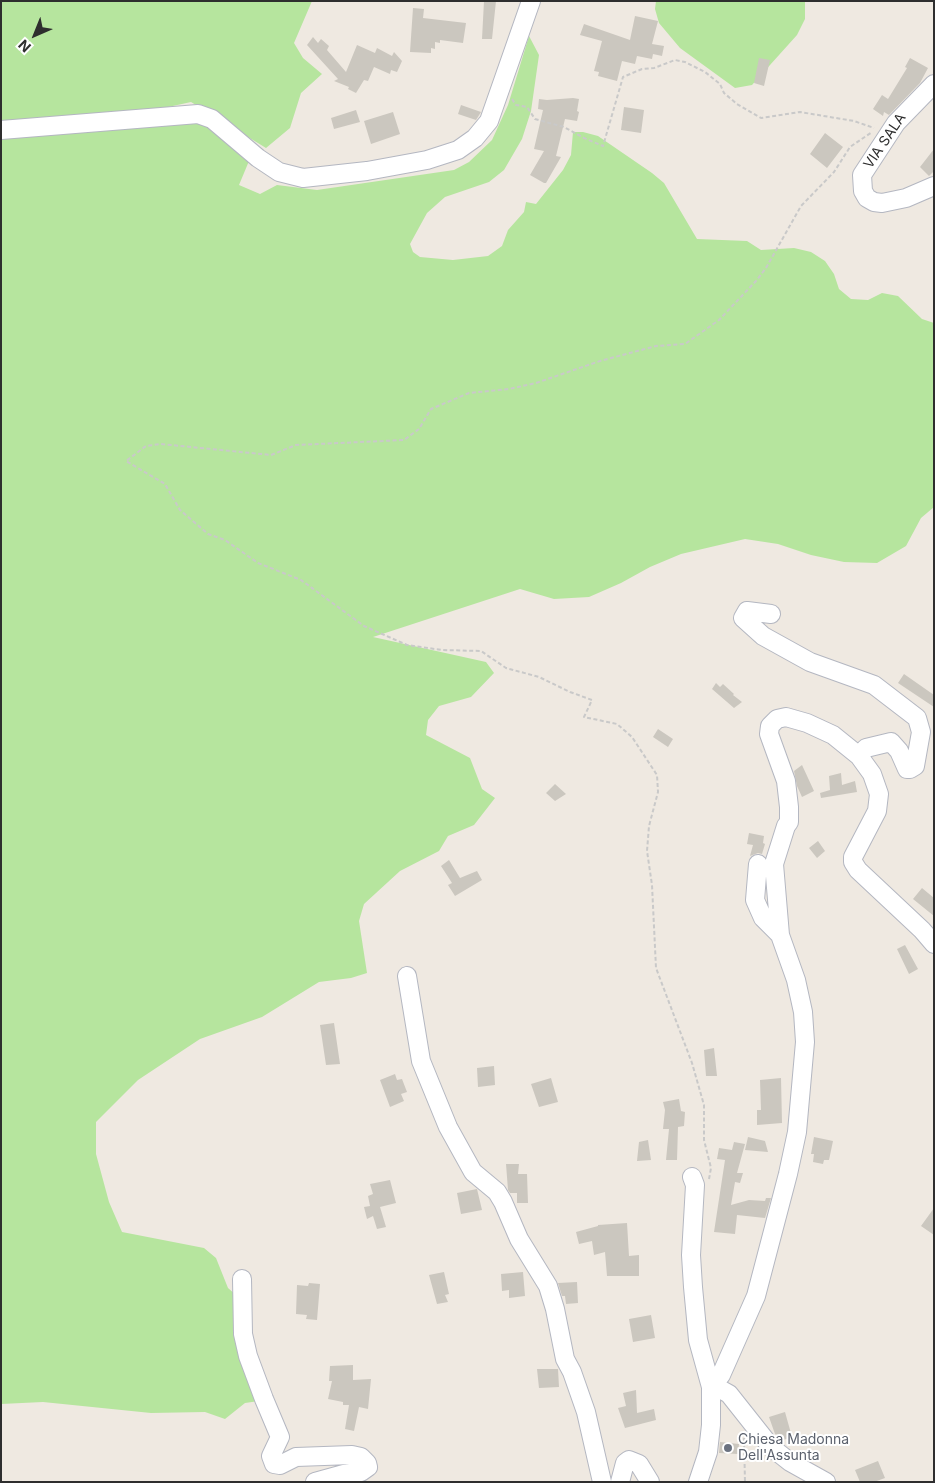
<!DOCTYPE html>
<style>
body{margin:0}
#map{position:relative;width:935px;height:1483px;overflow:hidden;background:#efe9e1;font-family:Inter,sans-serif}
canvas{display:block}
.frame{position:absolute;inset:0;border:2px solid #2e2e2e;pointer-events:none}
.north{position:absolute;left:10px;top:10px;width:50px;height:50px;-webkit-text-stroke:4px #fff;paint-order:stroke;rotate:224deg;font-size:14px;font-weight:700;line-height:20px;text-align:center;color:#2e2e2e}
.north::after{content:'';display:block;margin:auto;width:18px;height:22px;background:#2e2e2e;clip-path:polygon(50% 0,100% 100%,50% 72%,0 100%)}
</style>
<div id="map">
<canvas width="935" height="1483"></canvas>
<div class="frame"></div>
<div class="north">N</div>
</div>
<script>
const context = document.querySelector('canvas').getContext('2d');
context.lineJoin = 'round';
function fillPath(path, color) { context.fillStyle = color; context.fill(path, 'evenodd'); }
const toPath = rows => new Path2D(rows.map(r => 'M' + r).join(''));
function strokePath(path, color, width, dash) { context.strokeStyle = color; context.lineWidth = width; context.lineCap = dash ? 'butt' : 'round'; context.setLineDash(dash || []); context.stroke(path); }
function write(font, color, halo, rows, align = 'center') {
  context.font = font + ' Inter,sans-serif'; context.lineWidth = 4; context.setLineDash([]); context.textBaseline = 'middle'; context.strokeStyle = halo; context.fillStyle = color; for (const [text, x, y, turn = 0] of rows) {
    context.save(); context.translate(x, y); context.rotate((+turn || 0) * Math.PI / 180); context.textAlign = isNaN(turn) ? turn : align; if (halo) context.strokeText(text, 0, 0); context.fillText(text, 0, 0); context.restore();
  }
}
fillPath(toPath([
 [1,1,312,1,294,43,303,58,322,74,301,93,290,128,266,148,191,102,159,109,1,123],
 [656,1,805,1,805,19,797,35,752,85,735,88,680,48,659,23,655,9],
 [529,36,539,55,531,111,522,139,504,170,489,182,445,197,427,213,410,244,413,252,420,257,453,260,488,256,502,246,508,230,524,212,526,202,536,204,563,170,571,155,573,132,583,132,598,136,652,173,664,183,697,239,747,241,761,250,794,248,811,252,825,261,834,274,839,289,851,299,868,300,882,293,898,296,922,319,934,323,934,507,921,518,906,546,877,563,844,562,811,555,778,544,745,539,681,554,650,567,621,583,589,597,554,599,520,589,373,637,486,662,494,673,471,697,439,706,428,720,426,735,470,758,482,789,495,798,474,825,448,836,439,851,400,871,364,904,359,921,367,973,351,978,319,982,262,1017,200,1039,138,1080,96,1122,96,1154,109,1202,122,1232,204,1248,216,1258,228,1288,252,1309,249,1336,259,1401,245,1403,225,1419,205,1412,151,1413,43,1402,1,1404,1,138,199,122,208,125,249,161,239,185,260,194,277,185,317,190,454,170,469,162,492,140,508,105]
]), '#b6e59e');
fillPath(toPath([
 [484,1,496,1,492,39,482,39],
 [413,8,424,9,423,18,466,23,463,43,440,40,440,43,435,42,435,49,431,48,431,53,410,52],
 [635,16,658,21,652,44,664,46,662,56,653,54,652,59,637,56,635,64,622,61,617,81,598,76,599,72,594,71,602,41,580,35,584,24,630,40],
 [313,37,318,43,321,39,329,46,327,50,346,72,357,45,375,53,377,48,392,56,394,52,402,61,397,72,391,70,390,74,374,67,368,81,364,80,356,93,348,89,349,87,334,81,338,79,307,45],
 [759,58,770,60,764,86,754,83],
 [910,58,928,68,920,83,889,115,884,112,883,116,873,109,882,95,888,99,907,68,905,67],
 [573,98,579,99,577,111,579,112,577,121,565,119,556,156,561,157,546,183,544,183,530,175,544,151,534,149,543,110,538,109,539,99,547,100],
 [461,105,481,112,476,120,458,114],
 [624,107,644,110,641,133,621,130],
 [356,110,360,122,334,129,331,118],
 [393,112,400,134,371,144,364,121],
 [825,133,843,147,827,168,810,154],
 [934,149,934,171,929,176,920,167],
 [904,674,934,695,934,707,898,683],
 [716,683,720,687,723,684,734,694,733,695,742,702,734,708,712,689],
 [658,729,673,739,668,747,653,737],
 [802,765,814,791,802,797,797,786,794,771],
 [841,773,842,785,855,781,857,792,821,798,820,793,830,790,829,776],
 [555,784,566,794,555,801,546,793],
 [749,833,764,836,763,843,765,844,762,854,758,853,750,856,753,845,747,844],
 [818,841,825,851,817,858,809,848],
 [449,860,460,878,477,871,482,880,455,896,448,885,452,883,441,866],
 [922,888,934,898,934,916,913,899],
 [905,945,918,969,909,974,897,949],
 [334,1023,340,1064,326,1065,320,1025],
 [714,1048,717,1076,706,1076,704,1050],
 [494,1066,495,1085,478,1087,477,1068],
 [395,1074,397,1080,402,1079,407,1092,401,1094,404,1101,390,1107,380,1080],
 [551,1078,558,1102,539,1107,531,1084],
 [781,1078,782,1123,757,1125,757,1110,761,1110,760,1080],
 [679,1099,681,1111,685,1112,684,1126,678,1127,677,1160,666,1160,669,1129,663,1129,665,1110,663,1102],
 [748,1137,765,1141,768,1152,745,1150],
 [814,1137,833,1141,829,1160,824,1160,823,1164,813,1162,814,1154,811,1154],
 [648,1140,651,1160,637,1161,639,1142],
 [734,1142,745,1144,737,1173,743,1173,740,1183,735,1182,731,1205,749,1200,765,1201,766,1198,771,1198,765,1218,737,1215,735,1234,714,1232,725,1160,717,1159,719,1148,732,1150],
 [506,1164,519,1164,518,1174,527,1174,528,1203,517,1203,517,1193,510,1193,508,1190],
 [390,1180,396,1203,380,1207,386,1227,377,1229,373,1216,367,1219,364,1207,370,1206,368,1196,373,1194,370,1184],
 [477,1189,482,1210,461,1214,457,1193],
 [934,1208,934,1235,921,1226],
 [627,1223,629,1256,639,1255,639,1276,607,1276,605,1252,594,1255,592,1241,579,1244,576,1232,598,1226,598,1225],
 [444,1272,449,1294,445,1295,448,1302,437,1304,429,1275],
 [523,1272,525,1296,509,1298,509,1290,502,1291,501,1274],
 [577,1282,578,1303,566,1304,565,1296,562,1296,558,1283],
 [309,1283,320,1284,317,1320,306,1319,307,1315,296,1314,297,1285,308,1286],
 [651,1315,655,1338,633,1342,629,1319],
 [353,1365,353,1380,371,1379,368,1409,359,1407,354,1431,345,1429,349,1405,343,1405,343,1402,328,1399,332,1381,329,1381,330,1366],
 [537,1369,558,1369,559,1387,539,1388],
 [636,1390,637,1413,654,1409,656,1420,625,1428,618,1408,626,1406,623,1393],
 [785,1412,792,1437,780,1441,777,1435,775,1434,769,1417],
 [720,1442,739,1444,738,1454,719,1453],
 [878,1461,885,1478,874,1482,860,1482,855,1470]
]), '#cbc7bf');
const minor = toPath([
 [934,84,896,123,862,175,863,191,867,198,874,202,882,203,906,198,934,186],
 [1,130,198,114,212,119,258,158,279,172,303,178,367,171,427,160,458,150,475,138,489,121,531,1],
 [771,614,747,611,743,618,763,636,810,662,874,685,917,718,921,732,915,766,910,769,907,769,899,751,891,742,866,748,859,756],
 [758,864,755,900,763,918,780,935,796,980,803,1012,805,1042,797,1132,788,1174,756,1296,721,1375,711,1387,720,1389,729,1394,771,1447,790,1462,826,1482],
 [780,935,774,864,786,826,789,822,789,807,786,781,769,734,770,726,777,719,786,717,807,723,833,735,859,756,872,774,879,794,877,811,853,857,853,862,858,870,922,930,934,944],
 [407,976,421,1061,448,1127,473,1172,497,1192,503,1202,519,1239,548,1286,555,1309,565,1359,572,1372,586,1412,602,1482],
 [692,1177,695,1185,691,1255,693,1287,698,1340,711,1387,711,1425,708,1452,698,1482],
 [242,1279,243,1334,248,1356,264,1399,280,1437,271,1456,274,1464,280,1465,296,1457,352,1455,361,1457,367,1463,368,1467,361,1472,344,1474,315,1482],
 [620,1482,625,1463,629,1460,639,1464,650,1482]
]);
strokePath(minor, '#b4b7c1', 20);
strokePath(toPath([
 [512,99,516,105,527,107,535,119,564,127,584,138,603,146,623,77,642,69,654,68,675,60,685,62,705,72,720,84,724,93,737,104,761,118,800,112,854,121,874,128],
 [709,1179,711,1168,704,1140,704,1105,692,1063,656,968,652,885,647,851,649,826,658,792,657,775,632,737,617,724,584,717,592,700,570,692,539,677,506,668,481,651,442,650,407,645,364,626,301,580,258,563,225,540,208,534,180,510,165,484,126,461,146,446,161,444,271,455,296,445,404,440,419,429,431,409,469,393,509,389,536,383,600,361,656,346,685,344,719,320,756,281,766,268,801,206,834,172,850,147,872,132],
 [744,1438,745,1482]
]), '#c9c9c9', 2, [4, 2.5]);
strokePath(minor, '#fff', 18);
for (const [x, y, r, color] of [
 [728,1448,5,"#6b7280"]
]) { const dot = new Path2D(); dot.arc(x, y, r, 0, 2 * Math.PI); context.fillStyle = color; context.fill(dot); strokePath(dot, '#fff', 2); }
write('14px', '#2e2e2e', '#fff', [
 ["VIA SALA",885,141,-56]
]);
write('14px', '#5b616d', '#fff', [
 ["Chiesa Madonna",738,1440],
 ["Dell'Assunta",738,1456]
], 'left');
</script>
